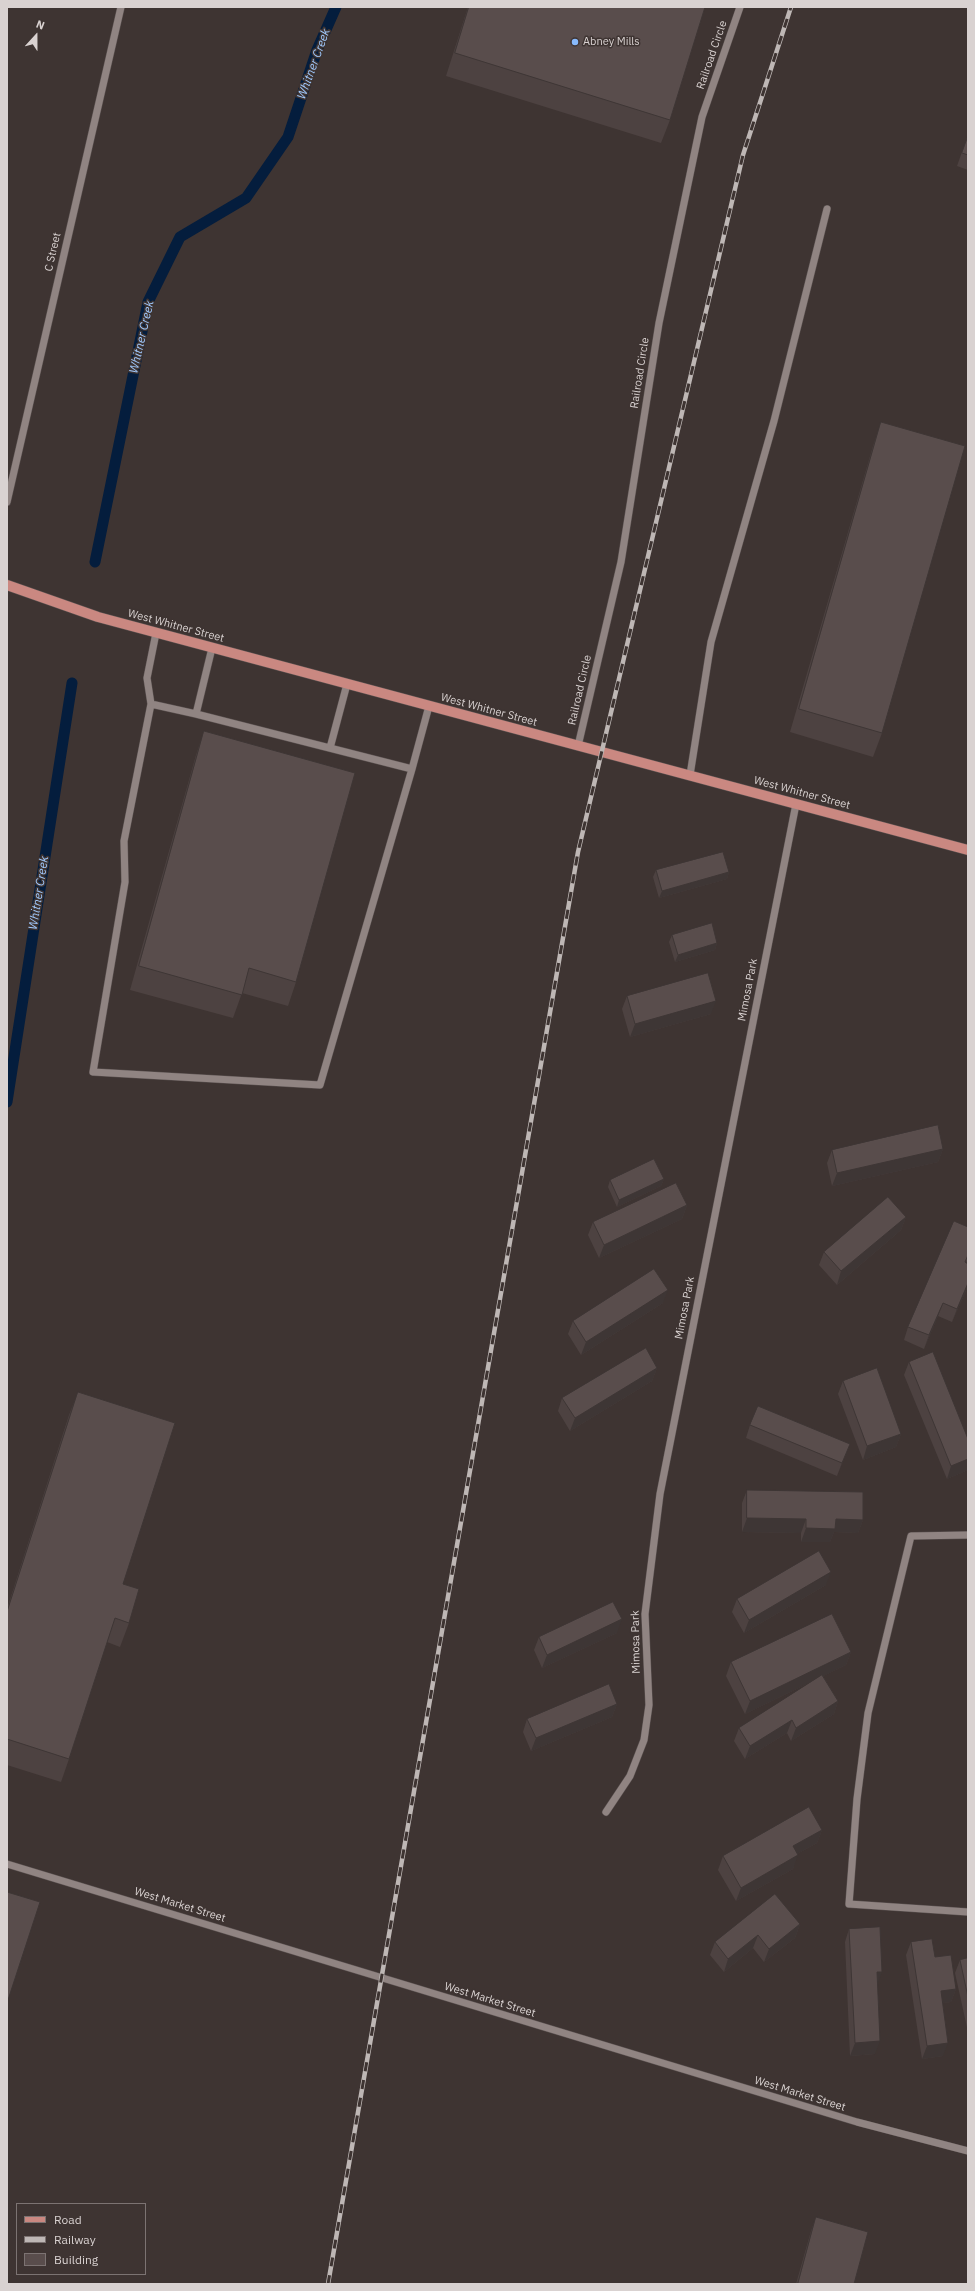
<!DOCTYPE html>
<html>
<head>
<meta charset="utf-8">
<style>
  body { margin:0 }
  #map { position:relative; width:975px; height:2291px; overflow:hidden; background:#3e3432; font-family:"IBM Plex Sans",sans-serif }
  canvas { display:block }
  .frame { position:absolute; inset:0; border:8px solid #d9d2d1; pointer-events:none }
  .legend { position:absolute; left:16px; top:2203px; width:130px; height:72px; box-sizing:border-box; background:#3e3432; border:1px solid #7c7372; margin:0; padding:5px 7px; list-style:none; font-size:12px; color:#d9d2d1 }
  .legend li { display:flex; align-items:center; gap:8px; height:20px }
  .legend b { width:20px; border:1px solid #7c7372 }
  .north { position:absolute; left:16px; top:16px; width:40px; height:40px; -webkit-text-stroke:3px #3e3432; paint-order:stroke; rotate:21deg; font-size:11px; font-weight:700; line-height:16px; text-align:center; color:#d9d2d1 }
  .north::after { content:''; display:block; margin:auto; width:14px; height:18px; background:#d9d2d1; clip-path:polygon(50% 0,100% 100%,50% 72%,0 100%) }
</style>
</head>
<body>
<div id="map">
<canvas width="975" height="2291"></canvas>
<div class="frame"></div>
<ul class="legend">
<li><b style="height:5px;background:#ca8881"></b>Road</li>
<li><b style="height:5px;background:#beb7b5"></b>Railway</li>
<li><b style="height:11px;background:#594d4c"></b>Building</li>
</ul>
<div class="north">N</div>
</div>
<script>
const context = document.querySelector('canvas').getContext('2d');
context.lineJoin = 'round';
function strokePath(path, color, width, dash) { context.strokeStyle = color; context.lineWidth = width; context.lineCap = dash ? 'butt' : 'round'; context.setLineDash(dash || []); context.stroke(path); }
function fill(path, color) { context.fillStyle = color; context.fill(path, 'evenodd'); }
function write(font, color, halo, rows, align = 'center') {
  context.font = font + ' "IBM Plex Sans",sans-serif'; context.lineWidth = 3; context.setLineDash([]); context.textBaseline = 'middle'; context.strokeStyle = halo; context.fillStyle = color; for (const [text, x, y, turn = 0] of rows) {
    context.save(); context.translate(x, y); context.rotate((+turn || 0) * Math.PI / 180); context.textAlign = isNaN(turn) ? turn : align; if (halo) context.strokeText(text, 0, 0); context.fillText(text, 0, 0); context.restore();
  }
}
strokePath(new Path2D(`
  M95 562 148 302 180 237 246 198 288 137 317 50 336 7
  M7 1102 72 683`), '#041d3d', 11);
const minor = new Path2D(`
  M7 502 121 7
  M151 704 147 678 156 633
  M196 714 212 648
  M578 746 621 562 659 323 702 117 740 7
  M330 748 347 684
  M412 769 196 714 151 704 124 841 125 882 93 1072 320 1085 412 769 429 706
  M690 775 711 642 774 421 827 209
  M968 1535 911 1536 868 1713 857 1799 849 1904 968 1912
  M606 1812 630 1776 644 1740 649 1705 645 1614 660 1494 796 804
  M7 1864 857 2122 968 2151`);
const major = new Path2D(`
  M7 585 98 617 968 850`);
strokePath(minor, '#5b5251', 8);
strokePath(major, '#5b5251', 11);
strokePath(minor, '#908482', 7);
strokePath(major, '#ca8881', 10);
const rail = new Path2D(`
  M328 2284 578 852 743 155 791 7`);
strokePath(rail, '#beb7b5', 4.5);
strokePath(rail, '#3e3432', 3, [9]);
fill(new Path2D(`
  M468 7H705L670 120 661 143 446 76Z
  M968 135V170L957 166Z
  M881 422 882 733 873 757 790 732 873 446Z
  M204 731 296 982 288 1006 242 993 233 1018 130 990 196 755Z
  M656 870 729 872 727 879 659 898 653 877Z
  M672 935 717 943 715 950 675 962 669 942Z
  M627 996 711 1014 630 1037 622 1009Z
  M943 1149 938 1162 832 1186 827 1163 832 1150Z
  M664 1179 661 1186 617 1207 608 1187 610 1180Z
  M687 1205 682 1219 599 1258 588 1235 593 1222Z
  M906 1217 901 1230 837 1285 819 1265 824 1252Z
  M968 1227V1258L966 1263 968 1286 952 1322 938 1316 924 1349 904 1340 908 1327Z
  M663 1303 581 1355 568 1334 573 1321Z
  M909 1362 968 1439V1470L947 1479 904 1375Z
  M657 1368 652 1381 570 1431 558 1411 562 1398Z
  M843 1381 901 1434 896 1447 863 1460 838 1394Z
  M78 1392 123 1584 129 1623 120 1647 107 1642 69 1759 61 1782 7 1765V1609L69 1415Z
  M750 1425 850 1444 837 1476 746 1438Z
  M747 1490 863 1520 858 1533 834 1532 830 1542H801V1533L742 1532V1503Z
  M826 1585 744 1633 732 1612 737 1599Z
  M617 1633 542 1668 534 1650 539 1637Z
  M851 1652 846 1665 823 1676 838 1701 834 1714 791 1741 787 1733 745 1759 734 1741 739 1728 815 1680 745 1714 726 1676 731 1662Z
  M617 1704 612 1717 531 1751 523 1732 527 1719Z
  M822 1830 817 1843 797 1854 793 1869 736 1901 718 1870 723 1856Z
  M800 1924 795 1938 764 1962 753 1948 724 1972 710 1955 715 1942Z
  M849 1929 877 1986 875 2054 850 2056 845 1942Z
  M911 1942 935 1957 956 1989 951 2002 943 2003V2056L922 2059 906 1955Z
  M968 1958V2032L955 1973 960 1960Z
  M816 2217 854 2284H796L811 2231Z`), '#4d4241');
fill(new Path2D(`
  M729 872 727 879 659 898 662 891Z
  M717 943 715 950 675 962 678 955Z
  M716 1001 711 1014 630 1037 635 1024Z
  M943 1149 938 1162 832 1186 837 1173Z
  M664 1179 661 1186 617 1207 619 1200Z
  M687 1205 682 1219 599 1258 604 1245Z
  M906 1217 901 1230 837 1285 841 1271Z
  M968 1283V1286L952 1322 957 1309Z
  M668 1290 663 1303 581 1355 586 1342Z
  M943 1303 938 1316 924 1349 929 1335Z
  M657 1368 652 1381 570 1431 575 1418Z
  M901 1434 896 1447 863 1460 867 1446Z
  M850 1444 845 1457 837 1476 842 1463Z
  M968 1459V1470L947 1479 951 1466Z
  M747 1518 806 1519 801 1533 742 1532Z
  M836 1519 863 1520 858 1533 834 1532 830 1542H801L806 1528Z
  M831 1572 826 1585 744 1633 749 1620Z
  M622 1619 617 1633 542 1668 547 1655Z
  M851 1652 846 1665 745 1714 750 1701Z
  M838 1701 834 1714 791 1741 796 1728Z
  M617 1704 612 1717 531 1751 536 1738Z
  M792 1720 787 1733 745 1759 750 1746Z
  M822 1830 817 1843 788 1859 793 1846Z
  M798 1855 793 1869 736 1901 741 1888Z
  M800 1924 795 1938 764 1962 769 1949Z
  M758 1935 753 1948 724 1972 728 1959Z
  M877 1972H882L877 1986Z
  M956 1989 951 2002 936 2004 941 1991Z
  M880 2041 875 2054 850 2056 855 2043Z
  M948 2043 943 2056 922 2059 927 2046Z`), '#3e3635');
const building = new Path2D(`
  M469 7H705L670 120 455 53Z
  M968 136V155L962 153Z
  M881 422 965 446 882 733 799 709Z
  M204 731 355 773 296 982 249 968 242 995 139 966Z
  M723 852 729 872 662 891 656 870Z
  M712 923 717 943 678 955 672 935Z
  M708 973 716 1001 635 1024 627 996Z
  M938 1125 943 1149 837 1173 832 1150Z
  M654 1159 664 1179 619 1200 610 1180Z
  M676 1183 687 1205 604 1245 593 1222Z
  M888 1197 906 1217 841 1271 824 1252Z
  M954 1221 968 1227V1255L965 1262 968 1264V1283L957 1309 943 1303 929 1335 908 1327Z
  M654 1269 668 1290 586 1342 573 1321Z
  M646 1348 657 1368 575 1418 562 1398Z
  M933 1352 968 1439V1459L951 1466 909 1362Z
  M877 1368 901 1434 867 1446 843 1381Z
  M78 1392 175 1423 123 1584 139 1589 129 1623 115 1618 69 1759 7 1739V1612Z
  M758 1406 850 1444 842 1463 750 1425Z
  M747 1490 863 1492V1520L836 1519 835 1529 806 1528V1519L747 1518Z
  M819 1551 831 1572 749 1620 737 1599Z
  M613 1602 622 1619 547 1655 539 1637Z
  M832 1614 851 1652 750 1701 731 1662Z
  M822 1675 838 1701 796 1728 792 1720 750 1746 739 1728Z
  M609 1684 617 1704 536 1738 527 1719Z
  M809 1807 822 1830 793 1846 798 1855 741 1888 723 1856Z
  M7 1892 40 1902 7 2003Z
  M775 1894 800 1924 769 1949 758 1935 728 1959 715 1942Z
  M880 1927 882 1972H877L880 2041 855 2043 849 1929Z
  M932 1939 935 1957 951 1955 956 1989 941 1991 948 2043 927 2046 911 1942Z
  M968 1958V1997L960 1960Z
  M816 2217 868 2232 854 2284H798Z`);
fill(building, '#594d4c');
strokePath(building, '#3e3635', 1);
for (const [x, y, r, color] of [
  [575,42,4,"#88bafc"]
]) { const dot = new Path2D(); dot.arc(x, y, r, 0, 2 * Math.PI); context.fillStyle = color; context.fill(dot); strokePath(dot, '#3e3432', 1.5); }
write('11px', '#d9d2d1', '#3e3432', [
  ["Abney Mills",583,42]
], 'left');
write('11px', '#d9d2d1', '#3e3432', [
  ["Railroad Circle",712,55,-71],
  ["C Street",53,252,-77],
  ["Railroad Circle",640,373,-81],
  ["West Whitner Street",176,626,15],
  ["Railroad Circle",580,690,-77],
  ["West Whitner Street",489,710,15],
  ["West Whitner Street",802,793,15],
  ["Mimosa Park",748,990,-79],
  ["Mimosa Park",685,1308,-79],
  ["Mimosa Park",636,1642,-91],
  ["West Market Street",180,1905,17],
  ["West Market Street",490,2000,17],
  ["West Market Street",800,2094,17]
]);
write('italic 12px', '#a0c9fe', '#3e3432', [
  ["Whitner Creek",314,64,-70],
  ["Whitner Creek",142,337,-77],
  ["Whitner Creek",39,893,-81]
]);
</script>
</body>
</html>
